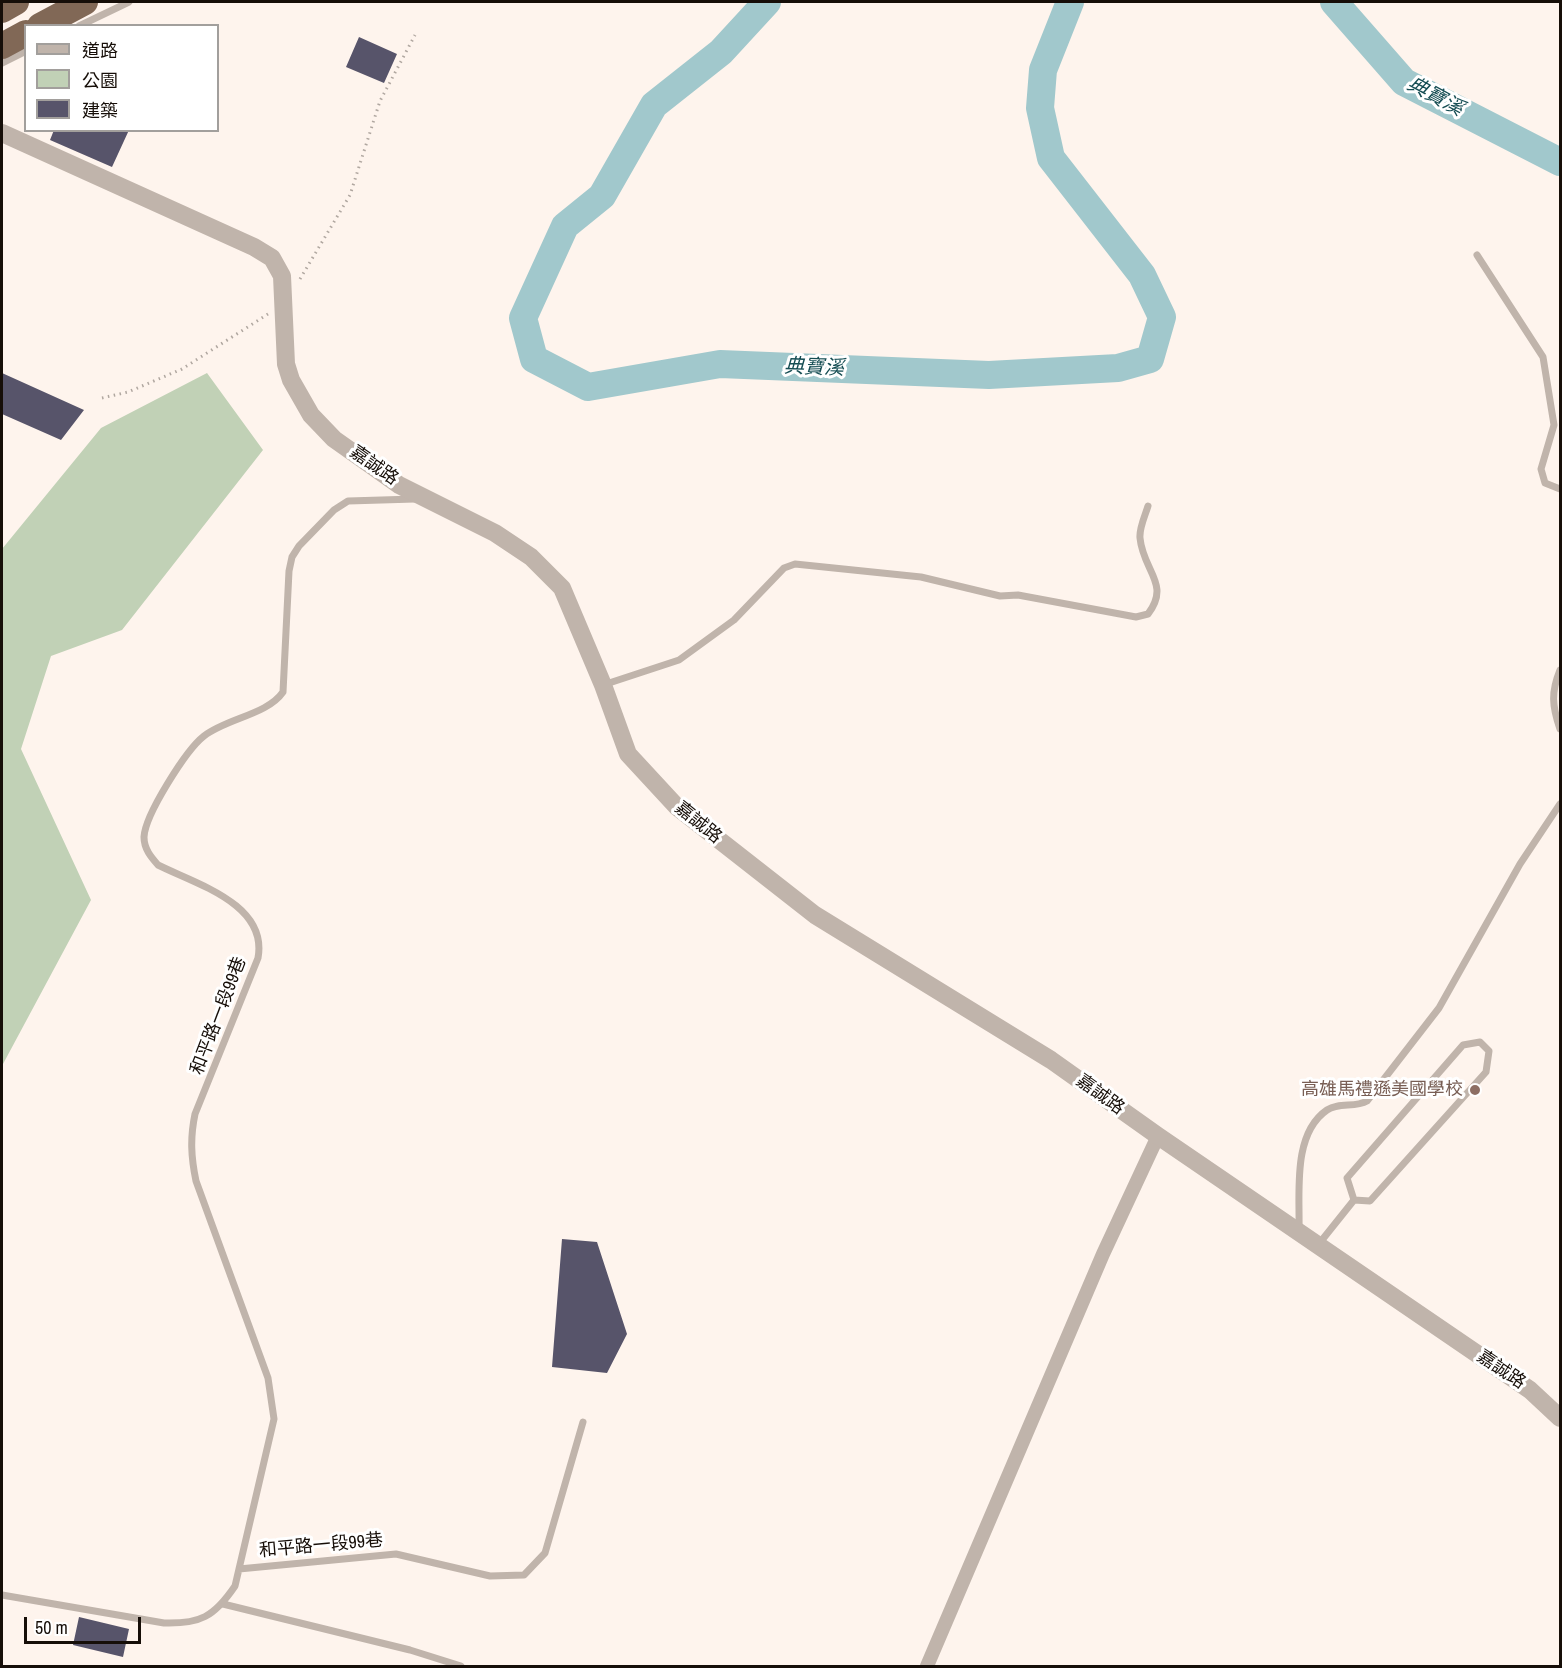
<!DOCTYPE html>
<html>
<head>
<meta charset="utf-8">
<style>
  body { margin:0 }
  #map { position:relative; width:1562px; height:1668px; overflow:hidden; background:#fef4ed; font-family:"Archivo Narrow","Noto Sans TC",sans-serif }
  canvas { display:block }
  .frame { position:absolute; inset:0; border:3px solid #160e08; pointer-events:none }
  .legend { position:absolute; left:24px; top:24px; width:195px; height:108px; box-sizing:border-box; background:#fff; border:2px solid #a29f9c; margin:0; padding:8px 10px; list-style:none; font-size:18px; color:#160e08 }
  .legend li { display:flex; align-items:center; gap:12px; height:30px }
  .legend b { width:30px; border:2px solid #a29f9c }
  .scale { position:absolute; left:24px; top:1617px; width:117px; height:27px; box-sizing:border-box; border:3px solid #160e08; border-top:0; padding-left:8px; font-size:18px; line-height:21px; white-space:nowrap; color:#160e08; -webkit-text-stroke:4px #fff; paint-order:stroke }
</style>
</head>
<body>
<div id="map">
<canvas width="1562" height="1668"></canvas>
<div class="frame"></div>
<ul class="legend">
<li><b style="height:8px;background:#c0b4ab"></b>道路</li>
<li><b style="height:16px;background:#c1d1b6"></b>公園</li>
<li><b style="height:16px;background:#57546a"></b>建築</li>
</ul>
<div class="scale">50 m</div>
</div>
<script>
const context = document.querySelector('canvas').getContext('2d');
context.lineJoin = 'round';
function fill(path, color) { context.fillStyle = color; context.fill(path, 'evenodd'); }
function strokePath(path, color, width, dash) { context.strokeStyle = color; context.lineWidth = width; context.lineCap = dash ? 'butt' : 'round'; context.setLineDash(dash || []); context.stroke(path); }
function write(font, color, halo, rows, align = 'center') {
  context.font = font + ' "Archivo Narrow","Noto Sans TC",sans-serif'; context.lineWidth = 6; context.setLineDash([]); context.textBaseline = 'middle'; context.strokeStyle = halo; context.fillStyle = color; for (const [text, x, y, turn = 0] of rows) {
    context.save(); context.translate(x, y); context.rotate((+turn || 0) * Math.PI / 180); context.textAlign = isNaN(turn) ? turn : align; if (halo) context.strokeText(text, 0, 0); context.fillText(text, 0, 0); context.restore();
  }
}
fill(new Path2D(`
  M207 373 263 450 122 630 51 656 21 749 91 900 3 1064 2 1103V549L101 428Z`), '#c1d1b6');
strokePath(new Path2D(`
  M767 2 721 52 654 105 602 196 565 226 523 318 534 359 588 387 720 364 989 375 1118 368 1150 359 1162 317 1142 275 1051 158 1040 108 1043 70 1070 2
  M1334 2 1404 82 1560 162`), '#a1c8cc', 28);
fill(new Path2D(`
  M359 37 397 54 384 83 346 67Z
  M54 130H129L112 167 50 140Z
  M2 373 84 410 61 440 2 414Z
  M562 1239 597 1242 627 1334 607 1373 552 1367Z
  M79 1617 129 1629 123 1657 73 1645Z`), '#57546a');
strokePath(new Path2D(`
  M300 279 350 195 380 101 415 35
  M102 398 128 392 182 369 268 314`), '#b0a7a0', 3, [1.5, 4.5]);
strokePath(new Path2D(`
  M79 26 129 2
  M2 63 26 51
  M1477 255 1543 357 1554 425 1541 469 1545 483 1560 489
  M1560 670C1551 692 1552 706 1560 729
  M603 685 679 660 734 620 784 568 795 564 921 577 1000 596 1018 595 1136 617 1148 614C1171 584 1143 571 1140 538 1139 528 1145 516 1148 506
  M1480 1042 1489 1051 1486 1072 1370 1201 1354 1200 1347 1178 1463 1045Z
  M1299 1229C1300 1193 1292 1134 1327 1110 1339 1102 1355 1108 1367 1101L1439 1008 1520 864 1560 804
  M1318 1245 1354 1200
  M239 1569 396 1554 490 1576 524 1575 545 1553 583 1422
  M2 1595 164 1623C200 1624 214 1617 235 1586L274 1419 268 1378 196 1181C191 1157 190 1138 195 1114L258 958C268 904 196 884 158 865 151 857 144 849 144 837 145 815 186 750 204 736 227 718 267 715 283 692L289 571 292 557 299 546 334 510 348 501 415 499
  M223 1604 410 1650 461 1666`), '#c0b4ab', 7);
strokePath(new Path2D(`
  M927 1666 1103 1254 1158 1136`), '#c0b4ab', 14);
strokePath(new Path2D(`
  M2 133 254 247 272 258 282 276 286 364 291 380 311 415 334 439 399 485 495 533 531 557 562 588 603 685 628 754 677 807 815 915 1051 1060 1158 1136 1530 1390 1560 1418`), '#c0b4ab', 18);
strokePath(new Path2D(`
  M2 10 16 2
  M40 26 85 2
  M2 46 26 33`), '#816856', 26);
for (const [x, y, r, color] of [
  [1475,1090,6,"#8d6e63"]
]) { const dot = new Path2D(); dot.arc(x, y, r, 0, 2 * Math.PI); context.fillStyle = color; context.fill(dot); strokePath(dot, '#fff', 2); }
write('18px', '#160e08', '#fff', [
  ["嘉誠路",374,466,35],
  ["嘉誠路",698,823,39],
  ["和平路一段99巷",219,1016,-69],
  ["嘉誠路",1100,1095,36],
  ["嘉誠路",1501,1370,34],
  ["和平路一段99巷",321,1546,-5]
]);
write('18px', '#785e54', '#fff', [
  ["高雄馬禮遜美國學校",1463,1090]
], 'right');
write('italic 20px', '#154d53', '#fff', [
  ["典寶溪",1435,97,28],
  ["典寶溪",814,368,2]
]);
</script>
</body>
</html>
